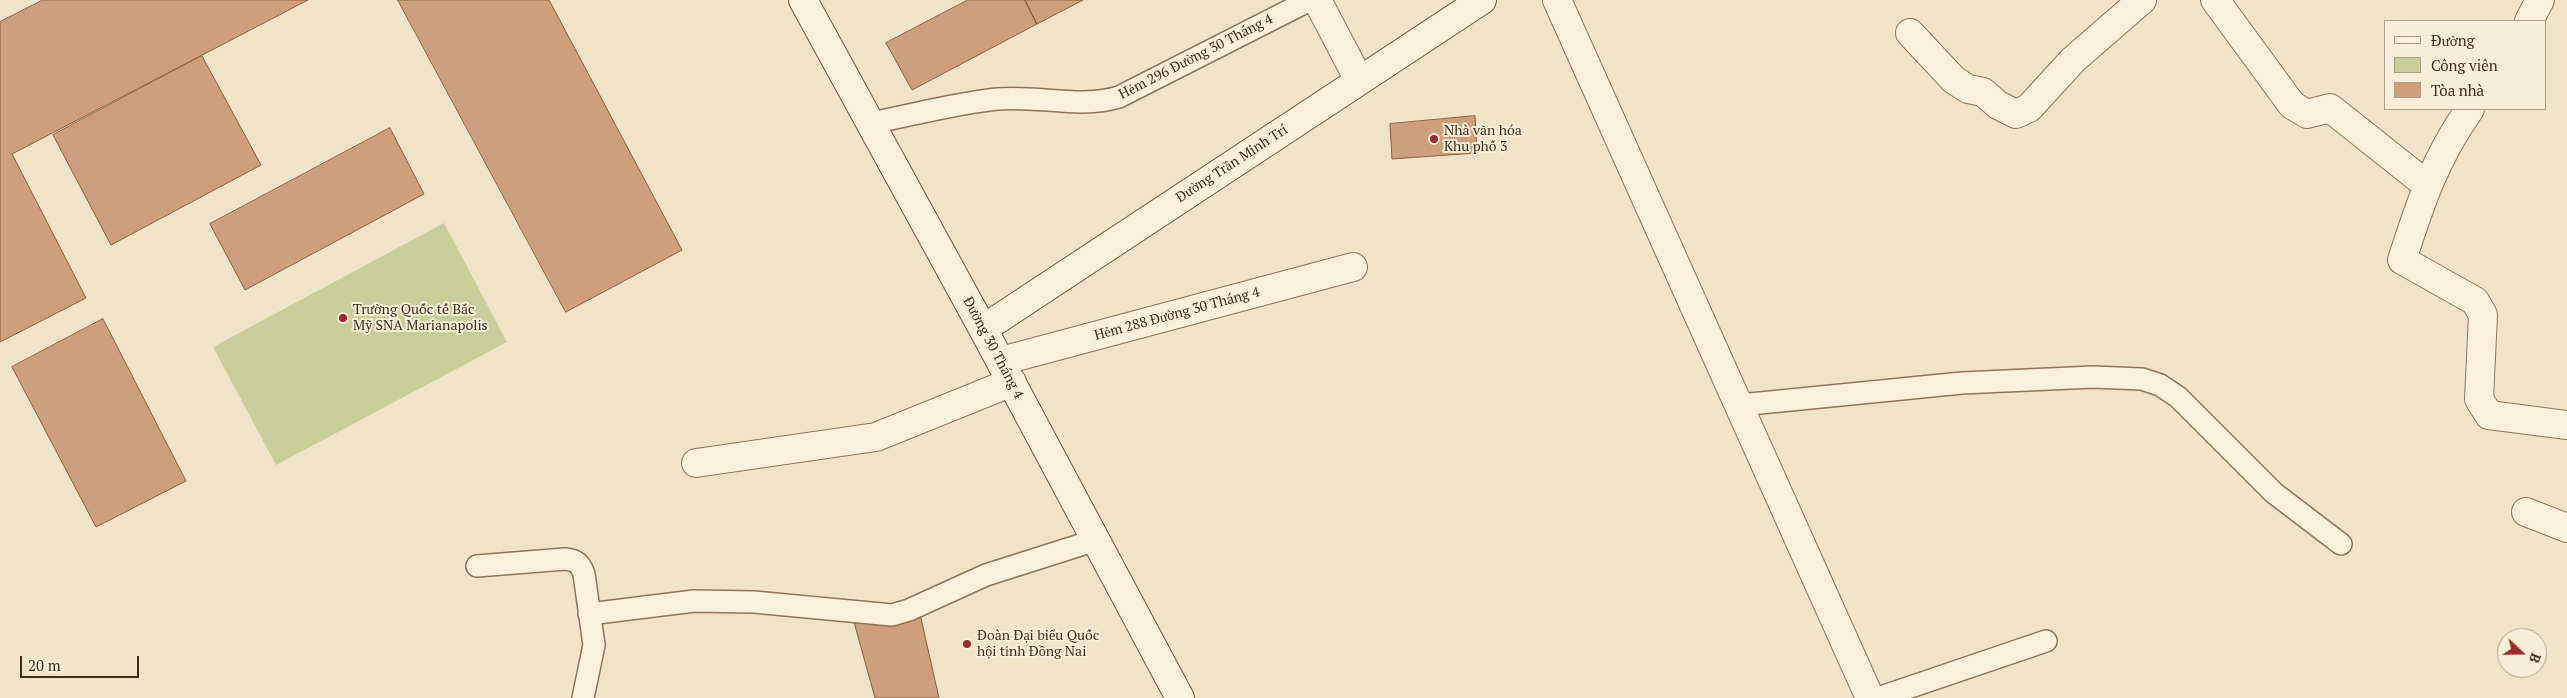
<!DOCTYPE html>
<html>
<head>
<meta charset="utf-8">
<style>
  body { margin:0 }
  #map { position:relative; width:2567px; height:698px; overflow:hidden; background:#f0e4c8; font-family:"PT Serif",serif }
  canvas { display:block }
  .legend { position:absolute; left:2384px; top:20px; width:162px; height:90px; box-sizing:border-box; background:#f7eed8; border:1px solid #ada18e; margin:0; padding:6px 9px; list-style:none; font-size:15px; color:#3d2e20 }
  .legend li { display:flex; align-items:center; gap:10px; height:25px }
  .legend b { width:25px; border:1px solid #ada18e }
  .north { position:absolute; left:2497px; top:628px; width:50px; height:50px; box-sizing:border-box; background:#f7eed8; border:1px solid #ada18e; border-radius:50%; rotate:111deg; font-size:14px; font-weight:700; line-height:20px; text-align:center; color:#3d2e20 }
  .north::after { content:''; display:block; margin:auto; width:18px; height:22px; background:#9e2a2b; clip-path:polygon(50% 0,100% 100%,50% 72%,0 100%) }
  .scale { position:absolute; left:20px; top:656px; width:119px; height:22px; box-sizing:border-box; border:2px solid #3d2e20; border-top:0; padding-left:6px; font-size:15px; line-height:18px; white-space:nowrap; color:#3d2e20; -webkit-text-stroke:4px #f7eed8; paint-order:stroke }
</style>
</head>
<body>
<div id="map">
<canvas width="2567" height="698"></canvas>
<ul class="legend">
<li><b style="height:6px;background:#faf1dc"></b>Đường</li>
<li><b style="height:14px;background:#c9cf9b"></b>Công viên</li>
<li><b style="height:14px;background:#cf9f7d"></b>Tòa nhà</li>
</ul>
<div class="north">B</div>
<div class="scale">20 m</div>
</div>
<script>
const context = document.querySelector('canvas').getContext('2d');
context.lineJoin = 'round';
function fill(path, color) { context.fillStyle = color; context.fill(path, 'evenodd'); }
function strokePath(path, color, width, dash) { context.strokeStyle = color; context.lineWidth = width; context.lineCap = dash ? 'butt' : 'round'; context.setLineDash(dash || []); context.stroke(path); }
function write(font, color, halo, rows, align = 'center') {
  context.font = font + ' "PT Serif",serif'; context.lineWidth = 4; context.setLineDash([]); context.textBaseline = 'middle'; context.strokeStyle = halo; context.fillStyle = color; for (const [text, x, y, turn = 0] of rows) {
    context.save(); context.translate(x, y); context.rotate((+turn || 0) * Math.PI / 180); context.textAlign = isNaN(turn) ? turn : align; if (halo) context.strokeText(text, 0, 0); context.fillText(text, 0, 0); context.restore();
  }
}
fill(new Path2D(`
  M444 223 507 342 276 465 213 347Z`), '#c9cf9b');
const building = new Path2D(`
  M43 0H308L12 154 86 298 0 342V22Z
  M398 0H549L682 250 566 312Z
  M968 0H1025L1037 24 912 90 886 43Z
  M1025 0H1083L1037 24Z
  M202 56 261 165 111 245 53 135Z
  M1475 116 1477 153 1392 159 1390 124Z
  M390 128 424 194 245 290 210 224Z
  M103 319 186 481 96 527 12 367Z
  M920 614 939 698H875L854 622 891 623Z`);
fill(building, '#cf9f7d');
strokePath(building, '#8d5f41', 1);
const lane = new Path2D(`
  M871 123C913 115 956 103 998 99 1039 95 1079 109 1119 97L1310 0
  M1740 405 1962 383 2093 377 2142 379 2160 385 2178 397 2274 493 2341 544
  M477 566 565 559C576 560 580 563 584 574L594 645 583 698
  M589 614 694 601 754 602 892 615 909 610 986 575 1096 540
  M1878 698 2046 641`);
const street = new Path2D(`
  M1317 0 1359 80
  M1557 0 1870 698
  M2215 0 2292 105 2307 114 2330 108 2427 185
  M2529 21 2540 0
  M1910 33 1954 80 1968 89 1983 92 1998 105 2016 114 2029 108 2073 60 2142 0
  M2470 109C2435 158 2420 204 2402 260L2475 301 2483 315 2479 399 2489 415 2567 425
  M1001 361 1353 267
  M696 463 876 437 1012 382
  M2526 512 2567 528`);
const secondary = new Path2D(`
  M803 0 983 329 1180 698
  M983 329 1482 0`);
strokePath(lane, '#8d765c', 24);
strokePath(street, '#8d765c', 30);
strokePath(secondary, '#6f573f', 30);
strokePath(lane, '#faf1dc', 21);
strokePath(street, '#faf1dc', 28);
strokePath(secondary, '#faf1dc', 28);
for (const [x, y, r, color] of [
  [1434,139,5,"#9e2a2b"],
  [343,318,5,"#9e2a2b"],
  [967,644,5,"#9e2a2b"]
]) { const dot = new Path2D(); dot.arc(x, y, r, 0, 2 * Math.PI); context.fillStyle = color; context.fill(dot); strokePath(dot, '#f7eed8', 2); }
write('14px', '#3d2e20', '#f7eed8', [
  ["Hẻm 296 Đường 30 Tháng 4",1196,57,-27],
  ["Đường Trần Minh Trí",1232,164,-33],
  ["Hẻm 288 Đường 30 Tháng 4",1177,314,-15],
  ["Đường 30 Tháng 4",993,348,62]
]);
write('14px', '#3d2e20', '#f7eed8', [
  ["Nhà văn hóa",1444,131],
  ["Khu phố 3",1444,147],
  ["Trường Quốc tế Bắc",353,310],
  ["Mỹ SNA Marianapolis",353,326],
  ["Đoàn Đại biểu Quốc",977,636],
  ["hội tỉnh Đồng Nai",977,652]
], 'left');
</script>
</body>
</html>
